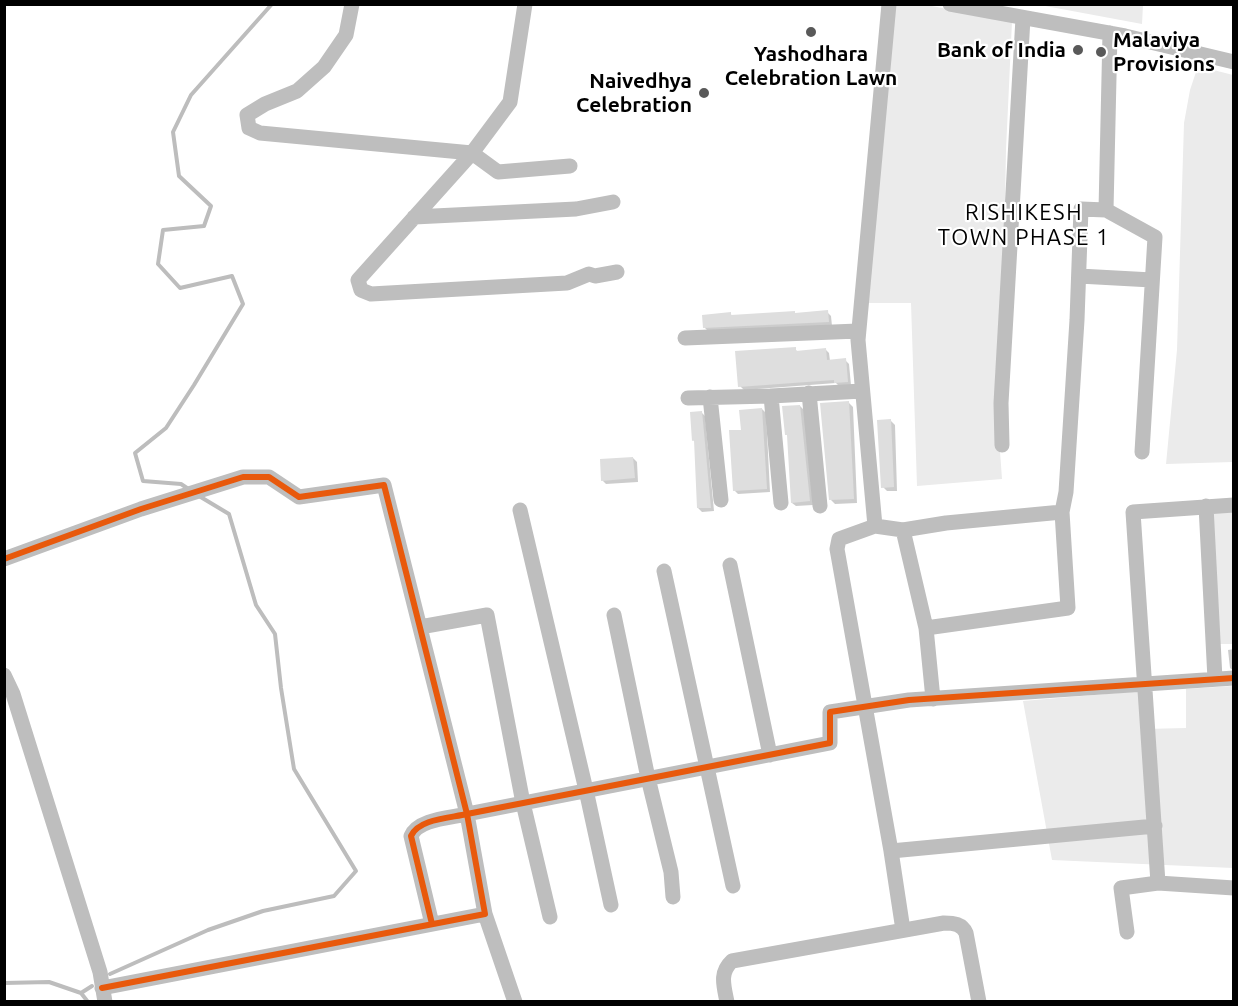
<!DOCTYPE html>
<html>
<head>
<meta charset="utf-8">
<style>
  body { margin:0 }
  #map { position:relative; width:1238px; height:1006px; overflow:hidden; background:#fff; font-family:Ubuntu,sans-serif }
  canvas { display:block }
  .frame { position:absolute; inset:0; border:6px solid #000; pointer-events:none }
</style>
</head>
<body>
<div id="map">
<canvas width="1238" height="1006"></canvas>
<div class="frame"></div>
</div>
<script>
const context = document.querySelector('canvas').getContext('2d');
context.lineJoin = 'round';
function fill(path, color) { context.fillStyle = color; context.fill(path, 'evenodd'); }
function strokePath(path, color, width, dash) { context.strokeStyle = color; context.lineWidth = width; context.lineCap = dash ? 'butt' : 'round'; context.setLineDash(dash || []); context.stroke(path); }
function write(font, color, halo, rows, align = 'center') {
  context.font = font + ' Ubuntu,sans-serif'; context.lineWidth = 4.5; context.setLineDash([]); context.textBaseline = 'middle'; context.strokeStyle = halo; context.fillStyle = color; for (const [text, x, y, turn = 0] of rows) {
    context.save(); context.translate(x, y); context.rotate((+turn || 0) * Math.PI / 180); context.textAlign = isNaN(turn) ? turn : align; if (halo) context.strokeText(text, 0, 0); context.fillText(text, 0, 0); context.restore();
  }
}
fill(new Path2D(`
  M891 5H927L1012 22 1006 149 1004 261 995 382 1002 479 917 486 911 303H867Z
  M1040 5H1143L1142 24Z
  M1198 66 1233 75V462L1166 464 1177 350 1184 123 1190 90Z
  M1233 511V644H1219L1211 512Z
  M1233 686V868L1052 860 1023 701 1142 691 1145 729 1186 728V689Z`), '#ebebeb');
fill(new Path2D(`
  M827 312 831 316 832 326 708 331 704 327 730 313 733 317Z
  M795 349 798 352 825 349 829 353 830 361 845 360 849 364 851 385 839 386 836 383 744 390 740 386Z
  M849 403 853 407 857 503 835 504 831 500Z
  M800 406 804 410 813 505 796 506 792 503Z
  M762 409 766 413 770 492 738 494 734 490Z
  M701 412 705 416 714 511 702 512 698 508 696 443 693 440Z
  M891 421 895 425 897 491H887L883 487Z
  M633 458 637 462 638 482 606 484 602 480Z
  M1234 649V671L1230 668 1228 650Z`), '#0003');
strokePath(new Path2D(`
  M190 490 181 484 143 481 135 453 166 428 194 385 243 304 232 276 180 288 158 264 163 230 204 226 211 206 179 176 173 132 191 95 272 4
  M110 974 208 930 263 911 334 896 356 871 294 769 281 688 275 634 256 605 229 514 199 496
  M4 983 49 982 81 993 92 986
  M81 993 88 1002`), '#bdbdbd', 4);
fill(new Path2D(`
  M828 310 829 322 703 328 702 315 731 312V315L795 311V313Z
  M796 347V351L826 348 827 360 846 358 848 382 834 383V380L738 387 735 351Z
  M849 401 854 499 829 500 820 403Z
  M800 405 810 501 791 503 787 435H785L782 406Z
  M762 408 767 489 733 491 729 430H741L739 410Z
  M702 411 711 508H697L694 440 692 441 690 412Z
  M891 419 894 487 881 488 877 420Z
  M633 457 635 478 601 481 600 459Z`), '#dedede');
strokePath(new Path2D(`
  M352 4 346 35 324 67 297 91 265 104 247 115 249 128 260 133 472 153 498 172 570 166
  M525 4 510 102 472 153 358 280 361 290 371 294 567 283 589 274 595 276 617 272
  M950 4 1125 36 1234 62
  M1106 210 1155 237 1142 452
  M414 217 576 209 613 202
  M1079 276 1152 280
  M685 338 858 331
  M809 393 820 506
  M771 396 781 503
  M710 397 721 500
  M688 398 771 396 862 391
  M1002 445 1001 403 1023 18
  M1206 506 1215 679
  M520 510 586 790 611 905
  M875 526 858 340 889 4
  M903 530 926 628 933 699
  M4 559 141 509 243 477H269L299 497 384 485 467 814 485 914 102 988
  M730 565 770 755
  M664 571 733 886
  M614 615 648 778 671 872 673 897
  M420 627 487 615 523 803 550 917
  M926 628 1068 608 1062 512 1066 492 1077 320 1081 209 1106 210 1110 33
  M4 675 13 694 100 972 105 1002
  M891 851 1155 826
  M1158 883 1234 888
  M485 914 515 1002
  M432 924 411 836C418 819 450 818 467 814L830 743V712L909 700 1234 678
  M903 930 891 851 837 549 839 539 875 526 903 530 946 523 1062 512
  M1127 932 1121 888 1158 883 1133 512 1234 505
  M727 1002C724 986 719 973 732 961L944 923C954 923 962 924 966 933L979 1002`), '#bebebe', 15);
strokePath(new Path2D(`
  M4 559 141 509 243 477H269L299 497 384 485 467 814 485 914 102 988
  M432 924 411 836C418 819 450 818 467 814L830 743V712L909 700 1234 678`), '#e8590c', 6);
for (const [x, y, r, color] of [
  [811,32,6,"#595959"],
  [1078,50,6,"#595959"],
  [1101,52,6,"#595959"],
  [704,93,6,"#595959"]
]) { const dot = new Path2D(); dot.arc(x, y, r, 0, 2 * Math.PI); context.fillStyle = color; context.fill(dot); strokePath(dot, '#fff', 2); }
write('bold 21px', '#000', '#fff', [
  ["Malaviya",1113,40,"left"],
  ["Provisions",1113,64,"left"],
  ["Bank of India",1066,50],
  ["Yashodhara",811,54,"center"],
  ["Celebration Lawn",811,78,"center"],
  ["Naivedhya",692,81],
  ["Celebration",692,105]
], 'right');
context.letterSpacing = '1.5px';
write('22px', '#000', '#fff', [
  ["RISHIKESH",1024,213],
  ["TOWN PHASE 1",1024,238]
]);
context.letterSpacing = '0px';
</script>
</body>
</html>
